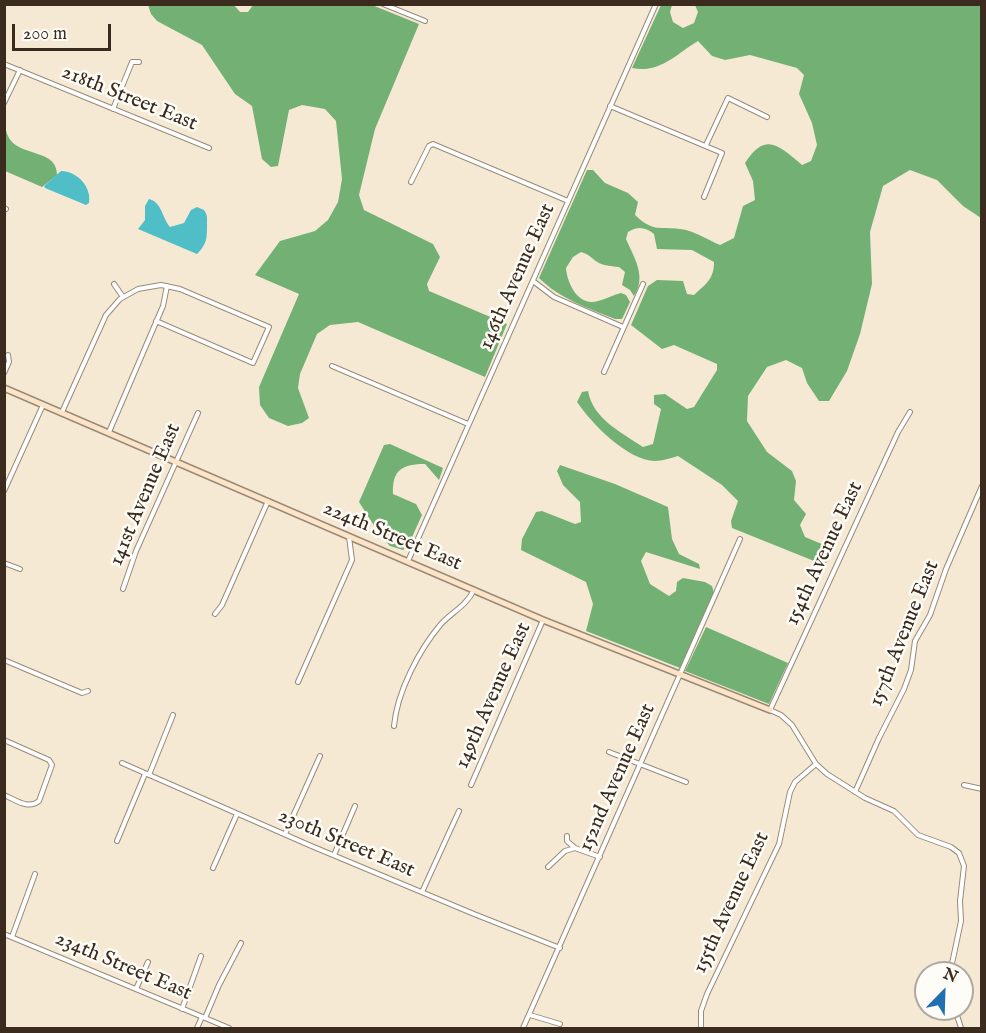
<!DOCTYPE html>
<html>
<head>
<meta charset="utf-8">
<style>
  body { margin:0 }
  #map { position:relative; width:986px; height:1033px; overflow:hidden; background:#f6e9d4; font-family:"IM FELL English",serif }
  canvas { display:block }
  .frame { position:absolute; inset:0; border:6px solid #3b2a1e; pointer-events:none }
  .north { position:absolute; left:914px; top:961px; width:60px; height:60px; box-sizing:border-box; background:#fdfcf7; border:2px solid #afa8a0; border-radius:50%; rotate:23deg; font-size:16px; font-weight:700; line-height:24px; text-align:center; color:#3b2a1e }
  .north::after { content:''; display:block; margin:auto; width:21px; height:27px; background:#1f6fb2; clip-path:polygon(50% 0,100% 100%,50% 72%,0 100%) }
  .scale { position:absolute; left:12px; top:24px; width:99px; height:27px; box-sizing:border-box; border:3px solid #3b2a1e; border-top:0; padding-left:8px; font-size:18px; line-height:21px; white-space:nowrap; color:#3b2a1e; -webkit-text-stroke:4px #fdfcf7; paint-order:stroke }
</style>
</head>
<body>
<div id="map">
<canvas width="986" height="1033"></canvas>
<div class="frame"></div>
<div class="north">N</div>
<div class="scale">200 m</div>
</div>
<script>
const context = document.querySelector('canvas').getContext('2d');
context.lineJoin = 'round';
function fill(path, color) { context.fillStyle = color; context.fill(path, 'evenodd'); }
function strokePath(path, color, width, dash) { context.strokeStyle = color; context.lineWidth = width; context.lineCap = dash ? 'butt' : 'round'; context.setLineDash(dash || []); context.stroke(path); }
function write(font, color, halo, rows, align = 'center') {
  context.font = font + ' "IM FELL English",serif'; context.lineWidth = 5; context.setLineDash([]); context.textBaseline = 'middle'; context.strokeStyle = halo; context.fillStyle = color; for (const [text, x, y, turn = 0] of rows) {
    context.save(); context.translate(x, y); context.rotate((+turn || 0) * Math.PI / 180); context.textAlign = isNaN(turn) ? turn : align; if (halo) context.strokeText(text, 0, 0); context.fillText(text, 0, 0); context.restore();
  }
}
fill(new Path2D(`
  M148 5H234L240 12H248L253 5H372L419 24 375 129 359 195 364 210 433 244 440 257 427 284 429 291 507 324 485 377 358 322 330 325 317 334 300 374 298 388 309 418 302 423 288 426 269 418 260 405 259 387 299 294 255 275 280 241 315 231 328 220 338 202 342 179 336 121 325 109 302 105 289 110 278 166 271 167 262 159 252 106 235 94 202 45 157 21 151 14Z
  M661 5H672L670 12 673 22 683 28 694 23 698 12 695 5H981V218L963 206 937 180 910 170 883 186 870 232 872 284 860 334 847 371 829 401H819L807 383 802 368 786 360 767 367 748 396 747 421 767 452 792 471 796 481 794 500 806 514 800 525 805 537 829 547 830 559 824 565 732 528 731 521 738 501 722 485 678 456C671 458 662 461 655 461 628 461 591 423 577 402L582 392 588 391C593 419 621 432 643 447L653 444 661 409 654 404V395L665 394 687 409 694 407 717 370V364L674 345 662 349 631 325 648 286 657 280 683 281 687 294 694 295C706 284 714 279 714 262L692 250 657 249 654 234C645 227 638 226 628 232L626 239C634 258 647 276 634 296L630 290 622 285 625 272 619 267C612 266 605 266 599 263 592 259 589 254 581 252L573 257 566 268C567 283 578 307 598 301 606 299 613 295 621 293L626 295 630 302 622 319H615C588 308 560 299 539 278L587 170H593L605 183 628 193 638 202 635 215C654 233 659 226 680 229 693 230 708 240 720 245L734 238 743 206 755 200 753 181 745 163C766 131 779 146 802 165L811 161 817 145 812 123 799 94 804 75 797 68 750 55 725 60 712 56 698 41C676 54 660 74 632 68Z
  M5 125C6 132 8 138 13 143 28 156 57 151 57 175L42 187 5 171Z
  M390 444 443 468 439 480 425 464C403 464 392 469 393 494L416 504 422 515 408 546 403 550 390 546 380 535 359 502 384 445Z
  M560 465 615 484 668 507 672 539 679 554 699 564 700 569 646 552 641 561 650 584 669 596 676 591 677 582 683 578 705 582 712 586 714 593 680 668 586 631 593 604 586 582 521 550 522 539 536 512 542 511 575 524 581 522 580 502 563 485 557 471Z
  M706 627 788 663 769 704 685 671Z`), '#72b173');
fill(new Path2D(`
  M61 171C77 171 92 187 89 203L86 205 45 188 44 186Z
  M149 199C162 202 162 218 170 227L184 223 191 210 197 207 204 210C208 216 207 218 207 225 207 238 207 244 197 254L138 229 145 220V206Z`), '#4fbec6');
const street = new Path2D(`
  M383 4 425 21
  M4 64 209 148
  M4 103 20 70
  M610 106 722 153 704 197
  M113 109 132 62H139
  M706 145 728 98 767 117
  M411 182 429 146 433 144 568 201
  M4 208 6 209
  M533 281 554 297 623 327
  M114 284 123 297
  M332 366 468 424
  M604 372 643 284
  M4 373 9 362 8 355
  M62 412 106 315 120 299 138 289 161 285 180 289 269 327 253 363 156 321
  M910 412 898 432 770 710 781 715 792 725 816 764 827 774 865 798 894 811 918 835 951 847 959 853 964 866 960 901 961 921 950 973
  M109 432 163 306 167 286
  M4 491 43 405
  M408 561 656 4
  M4 563 20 569
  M123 589 136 551 198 413
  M215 614 222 605 268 501
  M4 660 82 693 88 691
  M298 682 352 560 349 537
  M394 726C397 692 419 650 441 624 452 612 466 606 474 590
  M4 740 49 760 52 765 39 801C28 810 16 800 4 795
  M609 752 686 782
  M122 763 309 845 474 914 560 948
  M149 775 173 715
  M471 785 543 620
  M964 785 982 789
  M855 792 879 738 904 689 911 670 915 641 930 615 946 569 982 486
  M285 834 320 756
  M567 836V841L575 848 600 857
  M117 841 145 774
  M334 855 355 806
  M548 867 565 851 575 848
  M213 868 237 814
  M422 892 459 811
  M4 934 229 1028
  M12 937 35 874
  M136 989 148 962
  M182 1009 201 956
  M955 1009 961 1028
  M530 1015 560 1024
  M205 1018 219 985 241 943
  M197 1028 202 1017
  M523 1028 740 539
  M701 1028V1011L707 994 779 844 790 792 795 782 816 764`);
const secondary = new Path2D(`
  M4 388 543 620 770 710`);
strokePath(street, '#988a79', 6);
strokePath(secondary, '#988a79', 8);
strokePath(street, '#fff', 4);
strokePath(secondary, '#fee4c6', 5);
write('21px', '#3b2a1e', '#fdfcf7', [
  ["218th Street East",129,99,22],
  ["146th Avenue East",518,277,-66],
  ["141st Avenue East",146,495,-67],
  ["224th Street East",392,537,23],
  ["154th Avenue East",825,554,-65],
  ["157th Avenue East",905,634,-68],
  ["149th Avenue East",494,696,-66],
  ["152nd Avenue East",618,778,-66],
  ["230th Street East",346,844,23],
  ["155th Avenue East",732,903,-65],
  ["234th Street East",123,967,23]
]);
</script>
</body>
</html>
